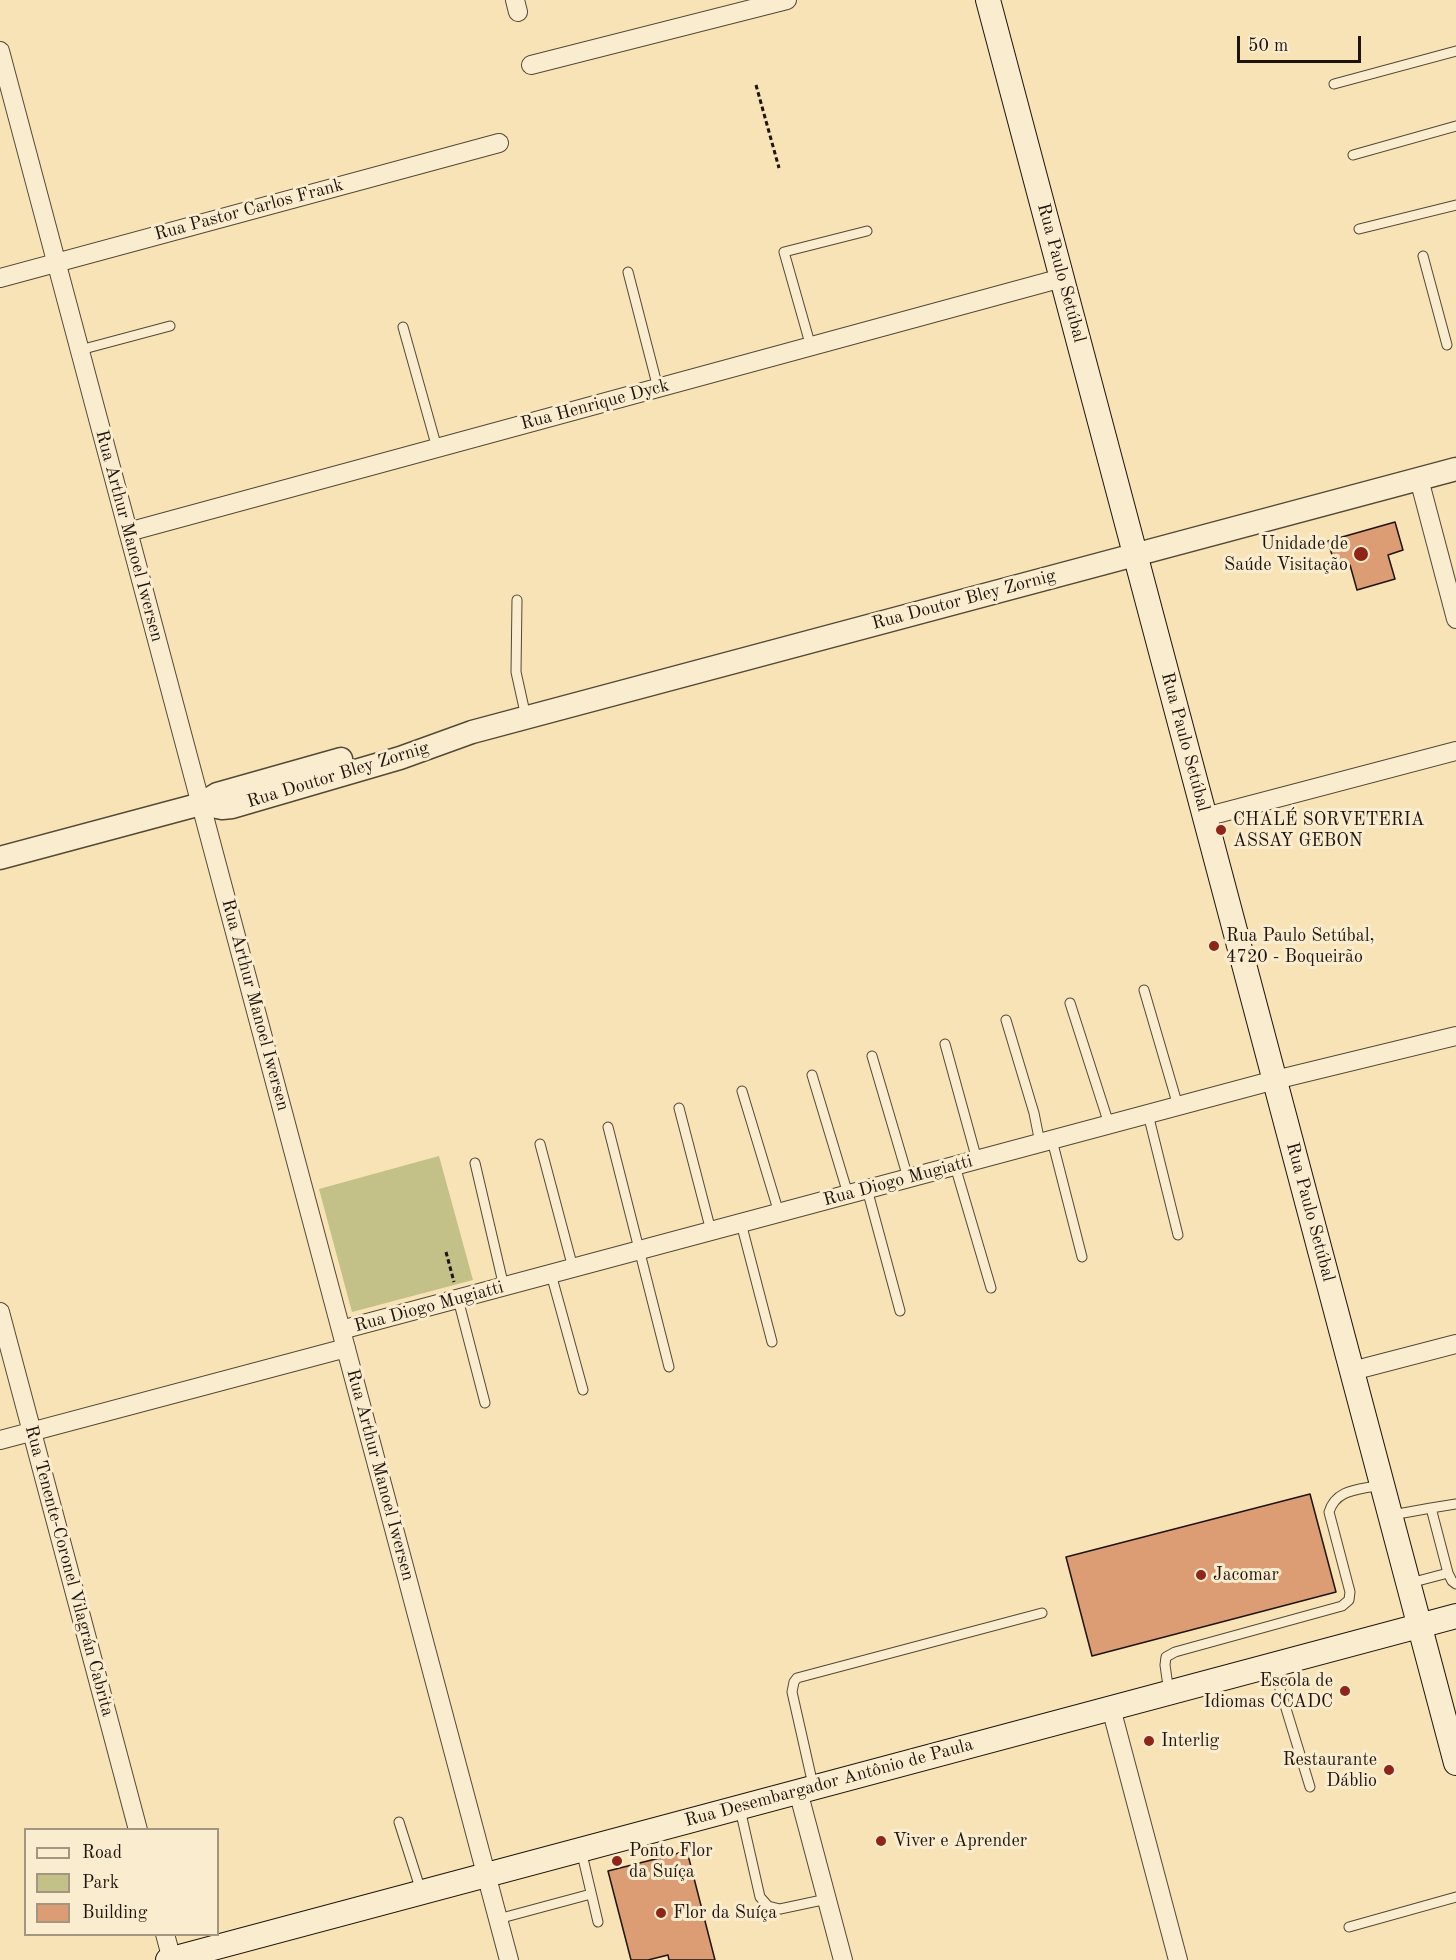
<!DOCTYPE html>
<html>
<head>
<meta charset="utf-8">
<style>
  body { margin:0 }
  #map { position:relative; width:1456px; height:1960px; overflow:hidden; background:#f7e3b5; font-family:"Old Standard TT",serif }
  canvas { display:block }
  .legend { position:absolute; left:24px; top:1828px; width:195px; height:108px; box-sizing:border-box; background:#faedcf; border:2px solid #a29681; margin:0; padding:8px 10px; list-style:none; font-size:18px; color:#1e140d }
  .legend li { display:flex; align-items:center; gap:12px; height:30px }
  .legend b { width:30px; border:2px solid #a29681 }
  .scale { position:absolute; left:1237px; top:36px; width:124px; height:27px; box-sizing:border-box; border:3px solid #1e140d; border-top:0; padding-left:8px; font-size:18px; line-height:21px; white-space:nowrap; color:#1e140d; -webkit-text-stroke:4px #faedcf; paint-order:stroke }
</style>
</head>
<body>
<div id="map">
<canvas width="1456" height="1960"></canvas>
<ul class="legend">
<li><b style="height:8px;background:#faedcf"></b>Road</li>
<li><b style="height:16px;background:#c4c188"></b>Park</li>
<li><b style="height:16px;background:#dc9c74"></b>Building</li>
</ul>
<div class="scale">50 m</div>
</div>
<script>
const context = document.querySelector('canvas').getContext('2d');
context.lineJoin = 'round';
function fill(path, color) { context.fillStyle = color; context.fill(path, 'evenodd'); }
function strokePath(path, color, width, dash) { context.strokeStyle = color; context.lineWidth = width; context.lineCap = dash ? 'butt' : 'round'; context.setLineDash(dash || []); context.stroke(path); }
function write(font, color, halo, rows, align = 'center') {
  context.font = font + ' "Old Standard TT",serif'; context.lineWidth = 6; context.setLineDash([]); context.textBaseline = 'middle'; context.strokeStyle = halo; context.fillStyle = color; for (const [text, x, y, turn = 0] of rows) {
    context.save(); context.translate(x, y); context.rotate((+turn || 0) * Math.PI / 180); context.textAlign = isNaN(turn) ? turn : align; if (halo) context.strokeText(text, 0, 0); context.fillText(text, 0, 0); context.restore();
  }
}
fill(new Path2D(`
  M439 1156 473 1280 352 1312 319 1189Z`), '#c4c188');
const building = new Path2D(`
  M1395 522 1403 550 1388 555 1395 579 1357 590 1350 565 1336 569 1328 541Z
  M1310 1494 1336 1592 1092 1656 1066 1557Z
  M687 1851 715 1960H669L668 1955 648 1960H631L608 1871Z`);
fill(building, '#dc9c74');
strokePath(building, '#1e140d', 1.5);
const service = new Path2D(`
  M1334 84 1456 51
  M1353 155 1456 126
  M1359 229 1456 205
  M1423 256 1447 345
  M628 272 658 388
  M403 327 437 448
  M811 347 784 252 867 231
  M80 350 170 326
  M517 600 516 672 526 717
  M1144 990 1178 1106
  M1070 1003 1109 1124
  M1006 1020 1034 1113 1040 1143
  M945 1044 977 1160
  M872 1056 908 1178
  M812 1075 848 1194
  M742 1091 779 1213
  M679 1108 711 1231
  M1148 1114 1178 1235
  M608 1127 669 1367
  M1052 1140 1082 1257
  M540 1144 573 1268
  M475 1163 504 1287
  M955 1166 991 1288
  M867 1189 900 1311
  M741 1223 772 1342
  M551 1274 583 1390
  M458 1299 485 1403
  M1431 1508 1456 1504
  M1392 1515 1431 1508 1448 1573 1452 1581 1456 1584
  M1410 1583 1448 1573
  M1273 1666 1310 1787
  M1169 1693 1165 1665 1166 1657 1175 1652 1342 1606 1349 1600 1350 1592 1329 1512C1336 1489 1358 1490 1380 1485
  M813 1785 792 1692 794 1682 797 1678 1042 1613
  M740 1809 760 1897 768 1906 780 1909 827 1899
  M399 1822 421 1891
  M581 1850 598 1922
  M498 1919 591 1894
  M1349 1927 1456 1897`);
const minor = new Path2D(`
  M515 0 518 12
  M0 51 509 1960
  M531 65 787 0
  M0 278 499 143
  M1419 479 1456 619
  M128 532 1062 278
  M1205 817 1456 751
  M0 1312 138 1830
  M341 1330 1275 1080 1456 1036
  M1352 1371 1456 1344
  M0 1440 346 1348
  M1111 1708 1178 1960
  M798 1791 843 1960
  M165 1934 172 1960`);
const tertiary = new Path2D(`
  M201 804 222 808 232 807 400 758 472 732 1456 469
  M0 858 201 804 217 794 341 759`);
const secondary = new Path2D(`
  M988 0 1456 1763
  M168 1960 1456 1616`);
strokePath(service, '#544837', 11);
strokePath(minor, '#544837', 20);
strokePath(tertiary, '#544837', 25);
strokePath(secondary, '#1e140d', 26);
strokePath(new Path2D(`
  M756 85 779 168
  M446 1252 454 1282`), '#1e140d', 3, [4.5, 3]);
strokePath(service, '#faedcf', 9);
strokePath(minor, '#faedcf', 18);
strokePath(tertiary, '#faedcf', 22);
strokePath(secondary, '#faedcf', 24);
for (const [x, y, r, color] of [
  [1361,554,8,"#8f2418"],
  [1221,830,6,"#8f2418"],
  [1214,946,6,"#8f2418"],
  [1201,1575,6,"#8f2418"],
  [1345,1691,6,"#8f2418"],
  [1149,1741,6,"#8f2418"],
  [1389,1770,6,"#8f2418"],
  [881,1841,6,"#8f2418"],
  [617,1861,6,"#8f2418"],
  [661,1913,6,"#8f2418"]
]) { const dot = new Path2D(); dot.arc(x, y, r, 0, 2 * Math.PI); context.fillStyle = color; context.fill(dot); strokePath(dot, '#faedcf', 2); }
write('18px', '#1e140d', '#faedcf', [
  ["Rua Pastor Carlos Frank",249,210,-15],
  ["Rua Paulo Setúbal",1061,273,75],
  ["Rua Henrique Dyck",595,405,-15],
  ["Rua Arthur Manoel Iwersen",129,536,75],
  ["Rua Doutor Bley Zornig",964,600,-15],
  ["Rua Paulo Setúbal",1185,742,75],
  ["Rua Doutor Bley Zornig",338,775,-17],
  ["Rua Arthur Manoel Iwersen",255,1005,75],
  ["Rua Diogo Mugiatti",898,1181,-15],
  ["Rua Paulo Setúbal",1310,1212,75],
  ["Rua Diogo Mugiatti",429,1307,-15],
  ["Rua Arthur Manoel Iwersen",380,1475,75],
  ["Rua Tenente-Coronel Vilagrán Cabrita",69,1571,75],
  ["Rua Desembargador Antônio de Paula",829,1783,-15]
]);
write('18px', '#1e140d', '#faedcf', [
  ["Unidade de",1348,544,"right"],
  ["Saúde Visitação",1348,565,"right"],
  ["CHALÉ SORVETERIA",1233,820],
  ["ASSAY GEBON",1233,841],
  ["Rua Paulo Setúbal,",1226,936],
  ["4720 - Boqueirão",1226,957],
  ["Jacomar",1213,1575],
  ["Escola de",1333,1681,"right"],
  ["Idiomas CCADC",1333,1702,"right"],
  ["Interlig",1161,1741],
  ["Restaurante",1377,1760,"right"],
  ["Dáblio",1377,1781,"right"],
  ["Viver e Aprender",893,1841],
  ["Ponto Flor",629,1851],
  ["da Suíça",629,1872],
  ["Flor da Suíça",673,1913]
], 'left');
</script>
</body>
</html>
